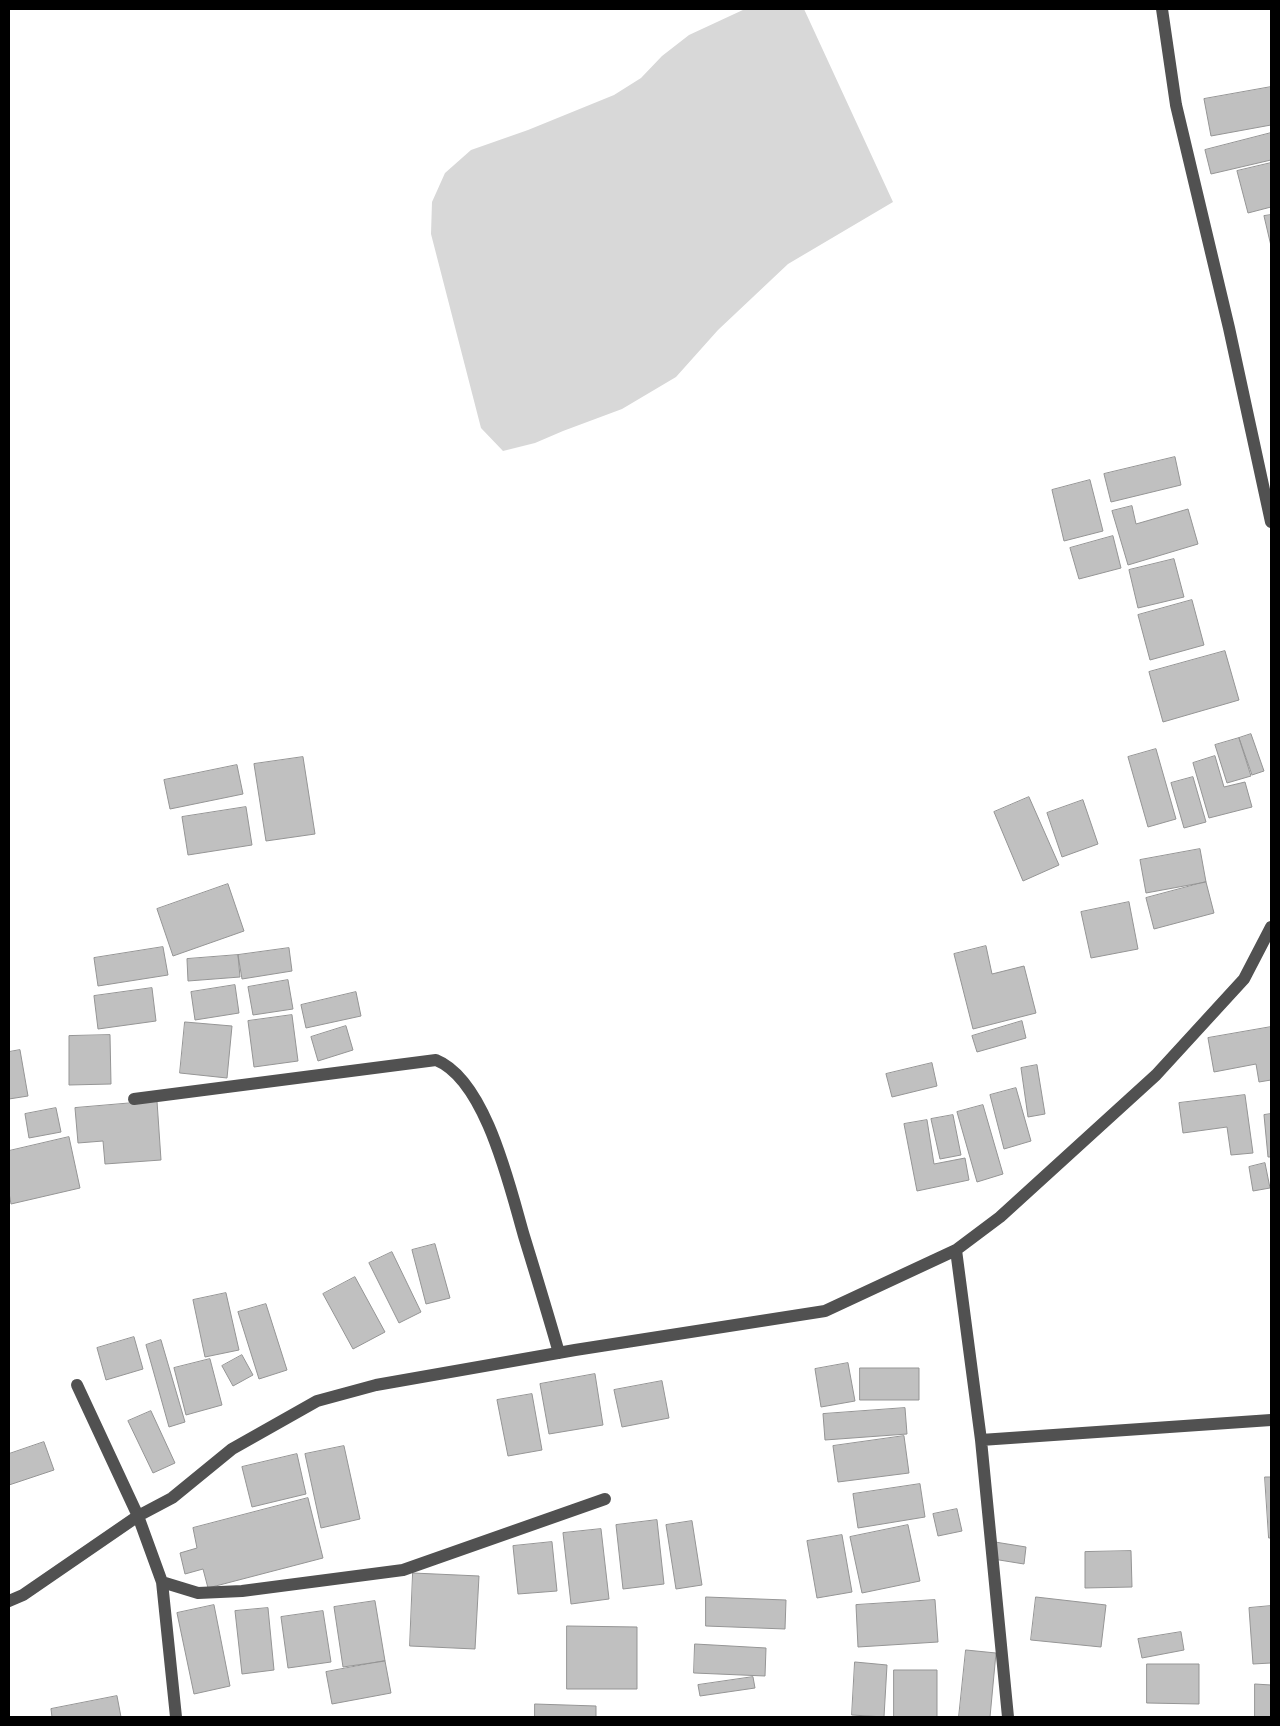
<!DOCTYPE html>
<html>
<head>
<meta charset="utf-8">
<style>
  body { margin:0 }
  #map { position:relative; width:1280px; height:1726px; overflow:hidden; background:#fff; font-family:Jost,sans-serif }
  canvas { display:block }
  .frame { position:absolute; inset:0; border:10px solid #000; pointer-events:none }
</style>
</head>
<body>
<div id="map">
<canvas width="1280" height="1726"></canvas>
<div class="frame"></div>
</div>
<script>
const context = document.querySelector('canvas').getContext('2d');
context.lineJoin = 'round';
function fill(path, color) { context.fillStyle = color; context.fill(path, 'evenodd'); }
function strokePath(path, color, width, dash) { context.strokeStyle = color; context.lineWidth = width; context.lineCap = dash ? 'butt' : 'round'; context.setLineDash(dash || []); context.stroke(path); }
fill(new Path2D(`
  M745 9H804L893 202 788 264 718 330 676 377 622 409 563 431 535 443 503 451 481 428 431 234 432 202 445 173 471 150 528 130 614 95 641 78 662 56 689 35Z`), '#d8d8d8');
const building = new Path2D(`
  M1271 87V125L1211 136 1204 99Z
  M1271 133V160L1211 174 1205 150Z
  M1271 163V207L1248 213 1237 171Z
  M1271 215V246L1264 216Z
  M1175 457 1181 485 1111 502 1104 474Z
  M1090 480 1103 531 1064 541 1052 490Z
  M1132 506 1136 524 1188 509 1198 544 1128 565 1112 511Z
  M1113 536 1121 568 1079 579 1070 548Z
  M1174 559 1184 597 1138 608 1129 570Z
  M1192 600 1204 645 1150 660 1138 615Z
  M1225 651 1239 700 1163 722 1149 672Z
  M1251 734 1264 771 1252 775 1239 738Z
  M1239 738 1251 776 1227 783 1215 745Z
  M1156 749 1176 819 1148 827 1128 757Z
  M1215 756 1224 787 1245 782 1252 807 1209 818 1193 763Z
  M303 757 315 834 266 841 254 764Z
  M237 765 243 794 170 809 164 780Z
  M1193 777 1206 822 1184 828 1171 783Z
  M1029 797 1059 865 1023 881 994 812Z
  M1083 800 1098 844 1062 857 1047 813Z
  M246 807 252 845 188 855 182 817Z
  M1200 849 1206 882 1146 893 1140 860Z
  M1206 882 1214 913 1154 929 1146 898Z
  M228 884 244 931 173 956 157 909Z
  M1129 902 1138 949 1091 958 1081 912Z
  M986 946 992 974 1024 966 1036 1013 973 1029 954 954Z
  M163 947 168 975 98 986 94 958Z
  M289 948 292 971 242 979 238 955Z
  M238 955 240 977 188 981 187 959Z
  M288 980 293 1009 253 1015 248 987Z
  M235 985 239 1013 195 1020 191 992Z
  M152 988 156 1021 98 1029 94 996Z
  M356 992 361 1016 306 1028 301 1005Z
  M292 1015 298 1061 254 1067 248 1021Z
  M1022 1021 1026 1038 977 1052 972 1036Z
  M185 1022 232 1026 227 1078 180 1073Z
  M346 1026 353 1050 318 1061 311 1037Z
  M1271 1027V1080L1259 1082 1256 1064 1214 1072 1208 1038Z
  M110 1035 111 1084 69 1085V1036Z
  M20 1050 28 1096 9 1099V1052Z
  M932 1063 937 1086 892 1097 886 1074Z
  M1037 1065 1045 1114 1028 1117 1021 1068Z
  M1016 1088 1031 1141 1004 1149 990 1095Z
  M1245 1095 1253 1153 1231 1155 1227 1127 1183 1133 1179 1103Z
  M157 1101 161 1160 105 1164 103 1141 78 1143 75 1108Z
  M983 1105 1003 1174 977 1182 957 1112Z
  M56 1108 61 1132 29 1138 25 1114Z
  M1271 1114V1157H1268L1264 1115Z
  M953 1115 961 1155 940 1159 931 1119Z
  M927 1120 934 1164 965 1158 969 1180 917 1191 904 1124Z
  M69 1137 80 1188 11 1204 9 1193V1151Z
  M1265 1163 1270 1188 1253 1191 1249 1167Z
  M435 1244 450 1298 426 1304 412 1250Z
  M392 1252 421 1312 399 1323 369 1263Z
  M355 1277 385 1332 353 1349 323 1294Z
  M226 1293 239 1350 205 1357 193 1300Z
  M266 1304 287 1370 259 1379 238 1312Z
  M134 1337 143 1369 106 1380 97 1348Z
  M161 1340 185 1422 169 1427 146 1345Z
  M242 1355 253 1375 233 1386 222 1366Z
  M210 1359 222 1405 186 1415 174 1368Z
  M848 1363 855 1401 821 1407 815 1369Z
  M860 1368H919V1400H860Z
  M595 1374 603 1425 549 1434 540 1384Z
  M662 1381 669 1418 622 1427 614 1390Z
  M532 1394 542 1450 508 1456 497 1400Z
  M905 1408 907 1434 825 1440 823 1414Z
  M151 1411 175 1463 153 1473 128 1421Z
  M904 1436 909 1473 838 1482 833 1446Z
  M44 1442 54 1470 9 1485V1454Z
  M344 1446 360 1519 321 1528 305 1454Z
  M297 1454 306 1494 252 1507 242 1467Z
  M1265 1477H1271V1538H1269Z
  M920 1484 925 1517 858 1528 853 1494Z
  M308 1498 323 1558 208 1588 203 1569 185 1574 180 1553 197 1548 193 1528Z
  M957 1509 962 1531 938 1536 933 1514Z
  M657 1520 664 1584 623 1589 616 1525Z
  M692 1521 702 1585 676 1589 666 1525Z
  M908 1525 920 1581 862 1593 850 1537Z
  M601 1529 609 1599 571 1604 563 1533Z
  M842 1535 852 1592 817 1598 807 1541Z
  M552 1542 557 1591 518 1594 513 1546Z
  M995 1542 1026 1547 1024 1564 993 1559Z
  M1131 1551 1132 1587 1085 1588V1552Z
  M413 1573 479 1576 475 1649 410 1646Z
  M706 1597 786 1600 785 1629 706 1626Z
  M1036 1597 1106 1605 1101 1647 1031 1640Z
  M935 1600 938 1642 858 1647 856 1605Z
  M375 1601 385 1661 343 1667 334 1607Z
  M214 1605 230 1686 194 1694 177 1613Z
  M1271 1606V1663L1253 1664 1249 1608Z
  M268 1608 274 1670 242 1674 235 1611Z
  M323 1611 331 1662 288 1668 281 1617Z
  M567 1626 637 1627V1689H567Z
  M1181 1632 1184 1650 1142 1658 1138 1639Z
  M695 1644 766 1648 765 1676 694 1673Z
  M966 1650 996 1653 990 1717H959Z
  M385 1661 391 1693 332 1704 326 1672Z
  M855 1662 887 1665 884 1717 852 1715Z
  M1147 1664H1199V1704L1147 1703Z
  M894 1670H937V1717H894Z
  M753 1677 755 1688 700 1696 698 1685Z
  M1255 1684 1271 1685V1717H1255Z
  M117 1696 121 1717H52L51 1709Z
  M535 1704 596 1706V1717H535Z`);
fill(building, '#c0c0c0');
strokePath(building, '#959595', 1);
strokePath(new Path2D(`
  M1162 9 1176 105 1229 328 1271 522
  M134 1099 436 1060C486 1080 510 1188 524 1236 536 1275 548 1314 559 1353
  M956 1250 981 1440 1008 1717
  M77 1385 138 1516 162 1582 198 1593 242 1591 403 1570 605 1499
  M981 1440 1271 1420
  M162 1582 176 1717
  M9 1601 23 1595 138 1516 172 1498 232 1449 317 1401 376 1385 575 1350 825 1311 956 1250 1000 1217 1156 1075 1244 979 1271 927`), '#515151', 12);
</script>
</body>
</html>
